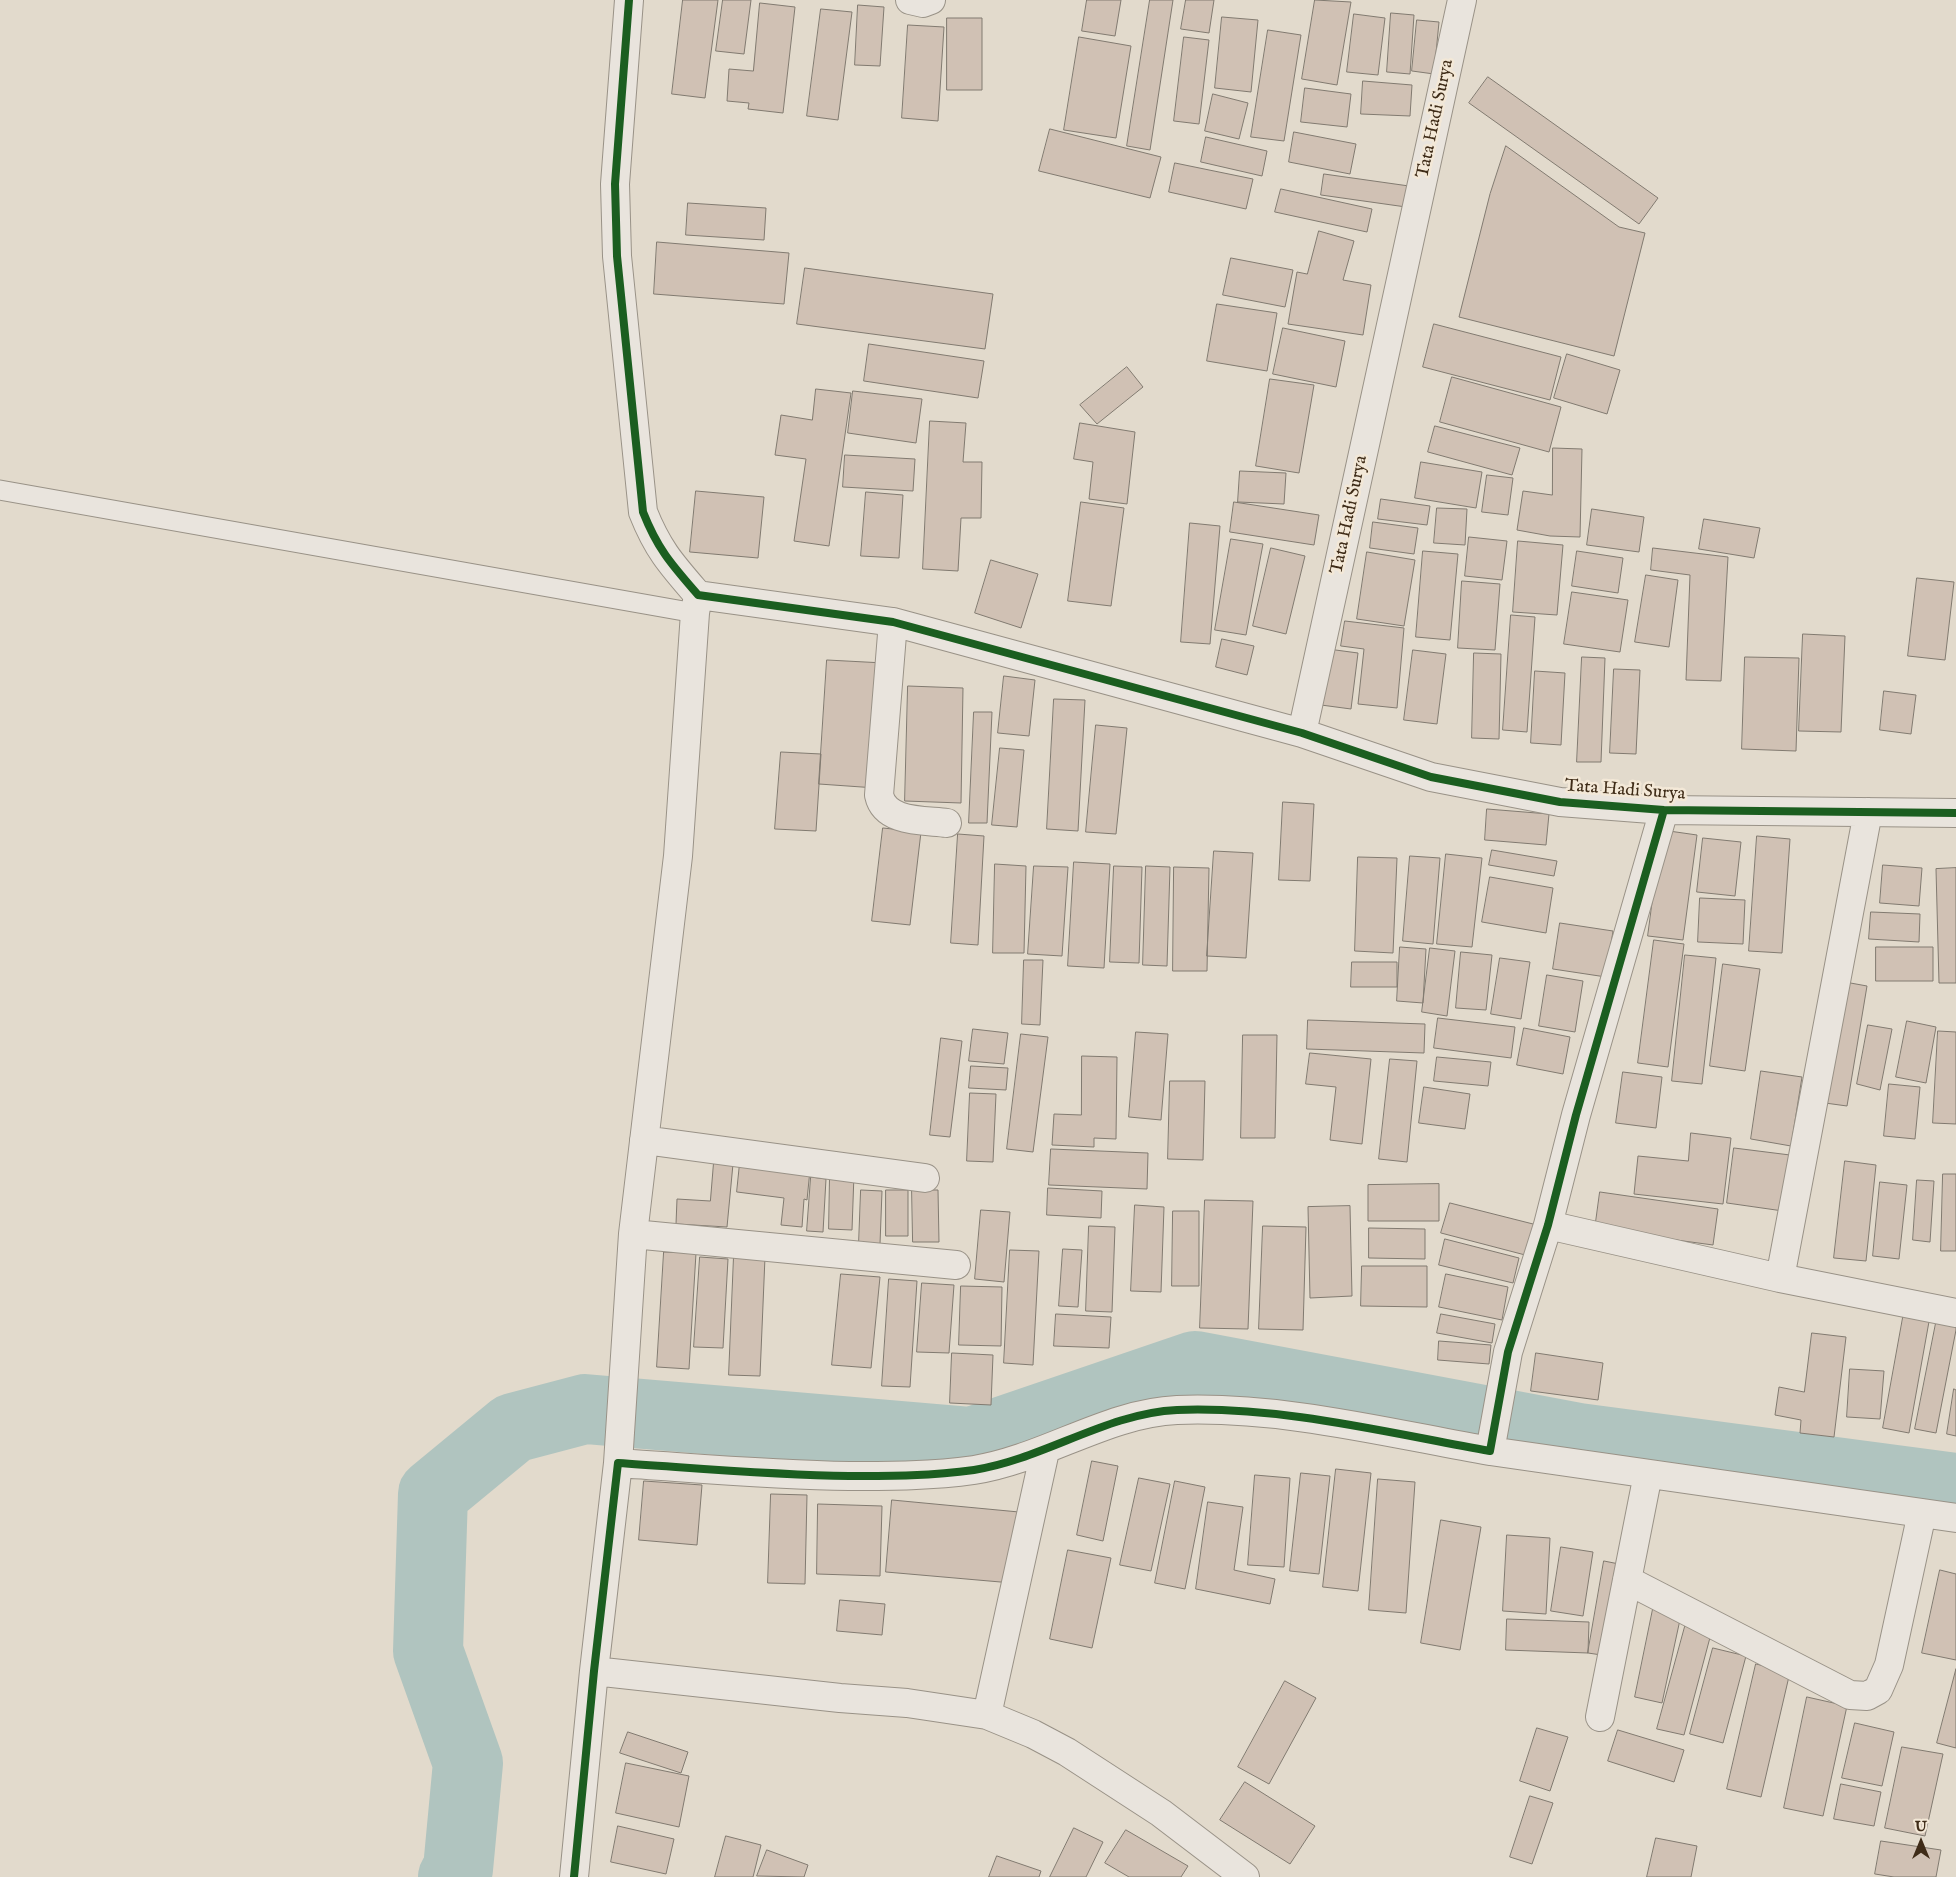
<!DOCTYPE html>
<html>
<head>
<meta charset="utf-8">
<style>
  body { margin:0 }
  #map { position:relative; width:1956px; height:1877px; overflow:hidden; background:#e2dacc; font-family:"IM FELL English",serif }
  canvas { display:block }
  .north { position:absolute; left:1896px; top:1817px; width:50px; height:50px; -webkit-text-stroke:4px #f3e8d7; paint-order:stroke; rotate:0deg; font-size:14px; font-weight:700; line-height:20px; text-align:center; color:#3f2c18 }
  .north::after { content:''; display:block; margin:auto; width:18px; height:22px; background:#3f2c18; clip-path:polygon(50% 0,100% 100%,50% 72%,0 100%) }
</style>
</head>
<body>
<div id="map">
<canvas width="1956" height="1877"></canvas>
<div class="north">U</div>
</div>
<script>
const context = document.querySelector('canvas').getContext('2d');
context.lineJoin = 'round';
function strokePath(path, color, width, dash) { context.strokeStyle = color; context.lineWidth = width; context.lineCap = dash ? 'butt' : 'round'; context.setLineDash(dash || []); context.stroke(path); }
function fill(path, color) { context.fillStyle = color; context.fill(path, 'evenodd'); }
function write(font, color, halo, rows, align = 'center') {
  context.font = font + ' "IM FELL English",serif'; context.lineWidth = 5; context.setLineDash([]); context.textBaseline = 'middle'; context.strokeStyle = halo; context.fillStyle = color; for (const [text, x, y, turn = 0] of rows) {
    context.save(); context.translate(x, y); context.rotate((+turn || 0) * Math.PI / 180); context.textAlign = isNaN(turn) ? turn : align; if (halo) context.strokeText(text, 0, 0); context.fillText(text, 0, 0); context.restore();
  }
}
strokePath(new Path2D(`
  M453 1877 458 1869 468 1763 428 1651 433 1494 513 1428 585 1409 972 1442 1195 1366 1578 1438 1956 1488`), '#b0c4bf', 70);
const building = new Path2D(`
  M683 0H718L705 98 672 94Z
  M723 0H751L744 54 716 51Z
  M1087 0H1121L1115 36 1082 31Z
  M1150 0H1173L1150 150 1127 146Z
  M1186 0H1214L1209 33 1181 29Z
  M1315 0 1351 2 1337 85 1302 79Z
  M760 3 795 7 783 113 748 109 749 103 727 101 729 69 753 71Z
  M858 5 884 7 880 66 855 65Z
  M821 9 852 12 838 120 807 116Z
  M1391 13 1414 15 1410 74 1387 72Z
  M1354 14 1385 18 1378 75 1347 72Z
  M1222 17 1258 20 1251 92 1215 88Z
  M947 18H982V90H947Z
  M1417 20 1439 22 1434 74 1412 71Z
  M908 25 944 27 938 121 902 118Z
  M1268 30 1301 35 1284 141 1251 137Z
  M1079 37 1131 46 1116 138 1064 130Z
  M1184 37 1209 40 1199 124 1174 121Z
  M1488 77 1658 198 1639 224 1469 103Z
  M1363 81 1412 85 1410 116 1361 114Z
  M1305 88 1351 94 1347 127 1301 122Z
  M1213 94 1248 103 1239 139 1205 131Z
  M1050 129 1161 157 1150 198 1039 171Z
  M1294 132 1356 144 1350 174 1289 162Z
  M1206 137 1267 151 1262 176 1201 162Z
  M1506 146 1619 227 1645 233 1614 356 1459 317 1490 194Z
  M1175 163 1253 179 1246 209 1169 192Z
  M1324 174 1409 186 1406 207 1321 195Z
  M1281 189 1372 209 1367 232 1275 212Z
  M688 203 766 208 764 240 686 235Z
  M1319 231 1354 241 1343 280 1371 285 1363 335 1288 324 1297 272 1307 274Z
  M657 242 789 253 784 304 654 294Z
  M1231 258 1293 270 1285 307 1223 295Z
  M805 268 993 294 985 349 797 324Z
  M1217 304 1277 313 1267 371 1207 361Z
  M1434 324 1561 357 1550 400 1423 367Z
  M1283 328 1345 341 1336 387 1273 374Z
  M869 344 984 361 978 398 864 381Z
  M1567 354 1620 370 1607 414 1554 398Z
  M1127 367 1143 387 1097 424 1080 405Z
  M1452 377 1561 407 1549 452 1440 422Z
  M1270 379 1314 385 1299 473 1256 466Z
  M816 389 851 393 829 546 794 541 806 459 775 455 781 415 812 420Z
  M853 391 922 399 916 443 848 433Z
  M930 421 966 423 963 462H982L981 518H961L958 571 923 569Z
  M1080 423 1135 432 1127 504 1089 499 1093 462 1074 459Z
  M1435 426 1520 448 1512 475 1428 452Z
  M1553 448 1582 449 1580 537 1550 536 1517 530 1523 491 1552 495Z
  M845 455 915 459 913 491 843 487Z
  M1421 462 1482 472 1476 508 1415 498Z
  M1240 471 1286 473 1284 504 1238 502Z
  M1487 475 1513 478 1508 515 1482 512Z
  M696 491 764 497 758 558 690 552Z
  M866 492 903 495 899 558 861 556Z
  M1381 499 1430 506 1427 525 1378 519Z
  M1081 502 1124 508 1111 606 1068 601Z
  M1234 502 1319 515 1314 545 1230 532Z
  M1437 508 1467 509 1465 545 1434 543Z
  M1592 509 1644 517 1639 552 1587 545Z
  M1704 519 1760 528 1754 558 1699 549Z
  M1373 522 1418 528 1414 554 1370 548Z
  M1190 523 1220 526 1210 644 1181 642Z
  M1469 537 1507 541 1502 580 1465 576Z
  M1231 539 1263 544 1246 635 1215 630Z
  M1518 541 1563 545 1557 615 1513 612Z
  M1271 548 1305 556 1286 634 1253 626Z
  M1653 548 1728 557 1721 681 1686 680 1690 575 1651 570Z
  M1423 551 1458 554 1450 640 1416 637Z
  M1577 551 1623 558 1618 593 1572 586Z
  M1367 552 1415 560 1404 626 1357 619Z
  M991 560 1038 574 1021 628 975 613Z
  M1646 575 1678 580 1669 647 1635 642Z
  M1917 578 1954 582 1945 660 1908 656Z
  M1462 581 1500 584 1495 650 1458 648Z
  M1572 592 1628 600 1620 652 1564 644Z
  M1511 615 1535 617 1527 732 1503 730Z
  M1345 621 1404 628 1397 708 1358 704 1364 649 1341 646Z
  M1803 634 1845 636 1841 732 1799 731Z
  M1222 639 1254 646 1247 675 1216 667Z
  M1328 649 1358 653 1351 709 1321 705Z
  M1413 650 1446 654 1437 724 1404 720Z
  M1474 653 1501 654 1499 739 1472 738Z
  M1582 657 1605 658 1601 762H1577Z
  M1745 657 1799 658 1796 751 1742 749Z
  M827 660 884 663 876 788 819 784Z
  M1614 669 1640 670 1636 754 1610 753Z
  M1535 671 1565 673 1561 745 1531 743Z
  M1004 676 1035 680 1029 736 998 733Z
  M908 686 963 688 961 803 905 801Z
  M1884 691 1916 695 1911 734 1880 730Z
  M1054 699 1085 700 1078 831 1047 829Z
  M974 712H992L987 823H969Z
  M1096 725 1127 728 1116 834 1086 832Z
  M1000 748 1024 750 1017 827 992 825Z
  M781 752 821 754 816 831 775 829Z
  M1283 802 1314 804 1310 881 1279 880Z
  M1487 809 1549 814 1546 845 1485 840Z
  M883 828 921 832 910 925 872 921Z
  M1662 830 1697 835 1683 940 1648 936Z
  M958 834 984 836 978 945 951 943Z
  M1757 836 1790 839 1782 953 1749 951Z
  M1703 838 1741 842 1735 896 1697 892Z
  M1492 850 1557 861 1554 876 1489 865Z
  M1214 851 1253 853 1246 958 1207 956Z
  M1446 854 1482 858 1472 947 1437 944Z
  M1410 856 1440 858 1433 944 1403 941Z
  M1358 857 1397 858 1393 953 1355 951Z
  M1074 862 1110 864 1104 968 1068 966Z
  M995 864 1026 866 1024 953H993Z
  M1883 865 1922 868 1919 906 1880 903Z
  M1034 866 1068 867 1062 956 1028 954Z
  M1114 866 1142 867 1139 963 1110 962Z
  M1146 866 1170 867 1167 966 1143 965Z
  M1174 867 1209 868 1207 971H1173Z
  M1956 868V983H1939L1936 869Z
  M1490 877 1553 888 1546 933 1482 922Z
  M1700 898 1745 900 1743 944 1698 942Z
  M1871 912 1920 914 1919 942 1869 939Z
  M1560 923 1613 931 1606 977 1553 969Z
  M1654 940 1684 944 1668 1067 1638 1063Z
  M1400 947 1426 949 1423 1003 1397 1001Z
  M1876 947H1933V981H1876Z
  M1430 948 1455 951 1447 1016 1422 1012Z
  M1461 952 1492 955 1486 1010 1456 1008Z
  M1685 955 1716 958 1702 1084 1672 1081Z
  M1500 958 1530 962 1521 1019 1491 1014Z
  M1024 960H1043L1040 1025 1022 1024Z
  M1352 962H1397V987H1351Z
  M1723 964 1760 969 1745 1071 1710 1066Z
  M1547 975 1583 981 1575 1032 1539 1026Z
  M1845 982 1867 986 1847 1106 1825 1103Z
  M1438 1018 1515 1027 1511 1058 1434 1048Z
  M1308 1020 1425 1024 1424 1053 1307 1049Z
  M1907 1021 1936 1027 1926 1083 1896 1077Z
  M1868 1025 1892 1029 1880 1090 1857 1084Z
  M1524 1028 1570 1037 1563 1074 1517 1065Z
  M973 1029 1008 1033 1004 1064 969 1061Z
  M1938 1031 1956 1032V1124L1933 1123Z
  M1136 1032 1168 1034 1161 1120 1129 1117Z
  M1021 1034 1048 1037 1033 1152 1007 1149Z
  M1243 1035H1277L1275 1138H1241Z
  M941 1038 962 1041 950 1137 930 1135Z
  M1310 1053 1371 1059 1362 1144 1330 1140 1336 1087 1306 1084Z
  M1082 1056 1117 1057 1116 1139 1094 1138V1147L1052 1145 1054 1114 1081 1115Z
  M1437 1057 1491 1062 1488 1086 1434 1081Z
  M1390 1059 1417 1061 1407 1162 1379 1159Z
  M971 1066 1008 1068 1006 1090 969 1088Z
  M1761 1071 1802 1077 1791 1146 1751 1139Z
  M1623 1072 1662 1077 1656 1128 1616 1123Z
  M1170 1081H1205L1203 1160 1168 1159Z
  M1889 1084 1920 1087 1915 1139 1884 1136Z
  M1424 1087 1470 1094 1465 1129 1419 1123Z
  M970 1093 996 1094 993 1162 967 1161Z
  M1691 1133 1731 1138 1723 1204 1634 1194 1638 1156 1688 1161Z
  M1734 1148 1790 1155 1783 1211 1727 1203Z
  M1051 1149 1148 1153 1147 1189 1049 1185Z
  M1845 1161 1876 1165 1866 1261 1834 1258Z
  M714 1162 733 1164 727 1227 676 1224 677 1199 710 1201Z
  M740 1163 810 1170 807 1200 804 1199 802 1227 781 1225 784 1198 737 1192Z
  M830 1173 854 1174 852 1230 829 1229Z
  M1943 1174H1956V1251H1941Z
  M811 1177 826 1179 823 1232 807 1231Z
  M1917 1180 1934 1181 1930 1242 1913 1240Z
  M1880 1182 1907 1185 1899 1259 1873 1256Z
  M1439 1184V1221H1368V1185Z
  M1048 1188 1102 1191 1101 1218 1047 1215Z
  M861 1190 882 1191 880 1244 859 1243Z
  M886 1190H908V1236H886Z
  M912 1190H938L939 1242H913Z
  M1600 1192 1718 1209 1713 1245 1595 1229Z
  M1205 1200 1253 1201 1248 1329 1200 1328Z
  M1450 1203 1537 1225 1529 1256 1441 1233Z
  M1135 1205 1164 1207 1161 1292 1131 1291Z
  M1350 1206 1352 1296 1310 1298 1308 1207Z
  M981 1210 1010 1212 1004 1282 975 1279Z
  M1173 1211H1199V1286H1172Z
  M1089 1226 1115 1227 1112 1312 1086 1311Z
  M1263 1226 1306 1227 1303 1330 1259 1329Z
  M1369 1228 1425 1229V1259L1369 1258Z
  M1445 1239 1519 1258 1513 1283 1439 1265Z
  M1063 1249 1082 1250 1078 1307 1059 1306Z
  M1010 1250 1039 1251 1033 1365 1004 1363Z
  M664 1252 696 1253 689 1369 657 1367Z
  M734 1255 765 1257 760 1376 729 1375Z
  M700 1257 728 1259 723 1348 694 1347Z
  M1362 1266H1427V1307L1361 1306Z
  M841 1274 880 1277 871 1368 832 1365Z
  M1446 1274 1508 1287 1502 1320 1439 1307Z
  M889 1279 917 1281 910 1387 882 1386Z
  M922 1283 954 1285 949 1353 917 1352Z
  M961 1286 1002 1287 1001 1346 959 1345Z
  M1904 1312 1930 1316 1909 1433 1883 1428Z
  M1056 1314 1111 1317 1109 1348 1054 1346Z
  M1441 1314 1495 1324 1492 1343 1437 1333Z
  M1937 1318 1956 1322V1330L1936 1433 1915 1429Z
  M1812 1333 1846 1337 1834 1437 1800 1433 1801 1420 1775 1415 1779 1387 1804 1392Z
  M1439 1341 1491 1345 1489 1364 1438 1360Z
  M952 1353 993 1355 991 1405 950 1403Z
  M1536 1353 1603 1363 1598 1400 1531 1391Z
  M1850 1369 1884 1371 1880 1419 1847 1417Z
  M1954 1389 1956 1390V1436L1947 1434Z
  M1092 1461 1118 1466 1103 1541 1077 1535Z
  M1336 1469 1371 1473 1358 1591 1323 1587Z
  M1301 1473 1330 1476 1319 1574 1290 1571Z
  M1255 1475 1290 1478 1284 1567 1248 1565Z
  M1139 1478 1170 1484 1151 1571 1120 1565Z
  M1378 1479 1415 1482 1406 1613 1369 1610Z
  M644 1481 702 1485 697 1545 639 1540Z
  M1175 1481 1205 1487 1185 1589 1155 1583Z
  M771 1494 807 1495 805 1584 768 1583Z
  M892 1500 1019 1512 1012 1583 886 1572Z
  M1208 1502 1243 1507 1234 1570 1275 1579 1270 1604 1196 1589Z
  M818 1504 882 1506 880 1576 817 1574Z
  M1441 1520 1481 1527 1460 1650 1421 1643Z
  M1507 1535 1550 1538 1546 1614 1503 1611Z
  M1561 1547 1593 1552 1583 1616 1551 1611Z
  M1068 1550 1111 1558 1092 1648 1050 1639Z
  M1604 1561 1624 1565 1608 1656 1588 1653Z
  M1940 1570 1956 1574V1660L1922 1653Z
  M840 1600 885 1604 882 1635 837 1631Z
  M1653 1609 1681 1615 1662 1703 1635 1697Z
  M1507 1619 1589 1622 1588 1653 1506 1650Z
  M1686 1623 1712 1630 1684 1735 1657 1729Z
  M1713 1648 1746 1656 1723 1743 1690 1734Z
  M1756 1664 1790 1672 1761 1797 1727 1789Z
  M1956 1669V1748L1937 1743Z
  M1285 1681 1316 1698 1269 1784 1238 1767Z
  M1807 1697 1847 1706 1823 1816 1784 1808Z
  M1855 1723 1894 1732 1882 1786 1842 1778Z
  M1537 1728 1568 1737 1550 1791 1520 1781Z
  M1618 1730 1684 1750 1674 1782 1608 1761Z
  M628 1732 688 1752 681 1773 620 1753Z
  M1902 1747 1943 1754 1925 1836 1885 1828Z
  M626 1763 689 1776 679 1827 616 1813Z
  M1245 1782 1315 1826 1290 1864 1220 1820Z
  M1841 1784 1881 1792 1874 1826 1834 1819Z
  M1530 1796 1553 1803 1532 1864 1510 1857Z
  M618 1826 674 1839 666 1874 611 1862Z
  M1074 1828 1103 1842 1086 1877H1050Z
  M1126 1830 1188 1866 1181 1877H1129L1105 1863Z
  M726 1836 761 1845 753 1877H715Z
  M1656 1838 1697 1846 1691 1877H1647Z
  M1881 1841 1941 1850 1936 1877H1894L1875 1874Z
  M767 1850 808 1865 804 1877 757 1876Z
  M997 1856 1041 1871 1039 1877H989Z`);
fill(building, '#d0c1b4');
strokePath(building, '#817a70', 1);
const lane = new Path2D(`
  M0 490 695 613`);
const street = new Path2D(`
  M629 0 615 184 617 256 643 512C658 550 672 565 698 595L893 622 1302 733 1431 777 1560 802 1664 810 1956 813
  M910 0 923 3 931 0
  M893 622 879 795C885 823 924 820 947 823
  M1302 733 1462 0
  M644 1140 925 1178
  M1548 1225 1780 1278 1956 1313
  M633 1234 956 1265
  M1780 1278 1868 812
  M1490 1451 1956 1518
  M618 1463 633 1234 678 856 695 613 698 595
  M1627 1580 1850 1695 1867 1696 1878 1690 1889 1665 1922 1513
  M594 1671 840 1698 907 1703 987 1715 1033 1734 1067 1752 1161 1813 1245 1877
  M987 1715 1045 1451
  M1600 1717 1648 1474
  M574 1877 594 1671 618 1463C695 1468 772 1475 849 1476 891 1476 932 1476 974 1470 1044 1459 1107 1413 1177 1410 1282 1406 1388 1433 1490 1451L1508 1352 1548 1225 1576 1115 1664 810`);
strokePath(lane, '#999287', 21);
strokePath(street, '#999287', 30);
strokePath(lane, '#e9e4dd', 19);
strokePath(street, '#e9e4dd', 28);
strokePath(new Path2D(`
  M629 0 615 184 617 256 643 512C658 550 672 565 698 595L893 622 1302 733 1431 777 1560 802 1664 810 1956 813
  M574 1877 594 1671 618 1463C695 1468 772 1475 849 1476 891 1476 932 1476 974 1470 1044 1459 1107 1413 1177 1410 1282 1406 1388 1433 1490 1451L1508 1352 1548 1225 1576 1115 1664 810`), '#1b5e20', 8);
write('18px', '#3f2c18', '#f3e8d7', [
  ["Tata Hadi Surya",1436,119,-78],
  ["Tata Hadi Surya",1350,515,-78],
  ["Tata Hadi Surya",1625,791,4]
]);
</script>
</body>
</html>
